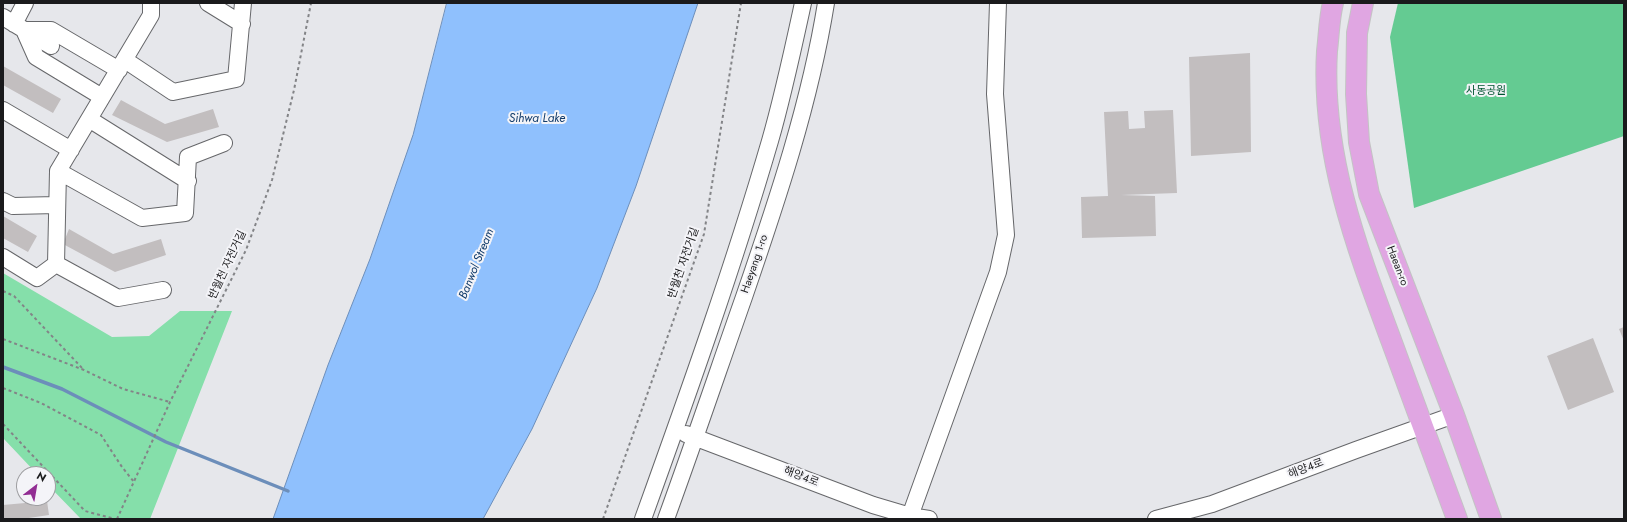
<!DOCTYPE html>
<html>
<head>
<meta charset="utf-8">
<style>
  body { margin:0 }
  #map { position:relative; width:1627px; height:522px; overflow:hidden; background:#e6e7eb; font-family:Jost,sans-serif }
  canvas { display:block }
  .frame { position:absolute; inset:0; border:4px solid #1a1a1c; pointer-events:none }
  .north { position:absolute; left:16px; top:466px; width:40px; height:40px; box-sizing:border-box; background:#f4f4f8; border:1px solid #9d9da0; border-radius:50%; rotate:31deg; font-size:11px; font-weight:700; line-height:16px; text-align:center; color:#1a1a1c }
  .north::after { content:''; display:block; margin:auto; width:14px; height:18px; background:#922d93; clip-path:polygon(50% 0,100% 100%,50% 72%,0 100%) }
</style>
</head>
<body>
<div id="map">
<canvas width="1627" height="522"></canvas>
<div class="frame"></div>
<div class="north">N</div>
</div>
<script>
const context = document.querySelector('canvas').getContext('2d');
context.lineJoin = 'round';
function fill(path, color) { context.fillStyle = color; context.fill(path, 'evenodd'); }
function strokePath(path, color, width, dash) { context.strokeStyle = color; context.lineWidth = width; context.lineCap = dash ? 'butt' : 'round'; context.setLineDash(dash || []); context.stroke(path); }
function write(font, color, halo, rows, align = 'center') {
  context.font = font + ' Jost,"Noto Sans KR",sans-serif'; context.lineWidth = 4; context.setLineDash([]); context.textBaseline = 'middle'; context.strokeStyle = halo; context.fillStyle = color; for (const [text, x, y, turn = 0] of rows) {
    context.save(); context.translate(x, y); context.rotate((+turn || 0) * Math.PI / 180); context.textAlign = isNaN(turn) ? turn : align; if (halo) context.strokeText(text, 0, 0); context.fillText(text, 0, 0); context.restore();
  }
}
fill(new Path2D(`
  M3 273 112 337 149 336 180 311H232L150 519H81L48 485V474H37L3 438Z`), '#85dfaa');
fill(new Path2D(`
  M1398 3H1624V136L1414 208 1390 37Z`), '#64cb92');
const water = new Path2D(`
  M447 3H698L636 186 597 288 532 429 483 519H273L328 365 370 259 413 135Z`);
fill(water, '#8fc0fd');
strokePath(water, '#6c8eba', 1);
strokePath(new Path2D(`
  M3 367 62 389 166 442 288 491`), '#6c8eba', 3.5);
fill(new Path2D(`
  M1250 53 1251 152 1191 156 1189 57Z
  M3 66 61 99 53 113 3 85Z
  M121 100 165 124 213 109 219 127 167 142 112 115Z
  M1173 110 1177 193 1121 195 1155 196 1156 236 1082 238 1081 197 1108 196 1104 112 1128 111 1129 129 1145 128 1144 111Z
  M3 216 37 236 28 252 3 238Z
  M69 229 113 254 161 239 166 255 115 272 63 244Z
  M1624 327V341L1619 329Z
  M1593 338 1614 392 1568 410 1547 356Z
  M47 501 49 515 22 519H3V505Z`), '#c2bebf');
const minor = new Path2D(`
  M208 3 242 24
  M3 17 51 46
  M14 24 25 3
  M125 60 173 92 236 79 243 3
  M102 97 36 57 24 30H51L119 70
  M3 110 71 150
  M89 119 188 181
  M58 171 142 218 185 213 188 157 224 143
  M3 201 13 206 56 205
  M3 257 37 278 56 264
  M56 264 58 171 151 15V3
  M56 264 118 298 163 290
  M686 434 873 505 910 516 929 519
  M643 519C688 394 733 268 770 141 783 96 793 49 803 3
  M666 519C693 445 718 371 744 297 777 201 810 103 826 3
  M909 519 998 272 1006 235 995 94 998 3
  M1156 519 1212 504 1356 450 1454 415`);
const major = new Path2D(`
  M1333 3C1329 19 1329 35 1327 51 1321 153 1356 246 1391 340 1413 400 1435 460 1457 519
  M1363 3 1357 33 1356 94 1359 142 1369 194 1454 415 1491 519`);
strokePath(minor, '#66676a', 18);
strokePath(major, '#c3c3c4', 22);
strokePath(new Path2D(`
  M3 291 14 296 83 369
  M3 339 84 370 123 389 170 402
  M3 388 41 403 101 435 122 467 134 482
  M3 424 85 511 115 519
  M117 519 170 402 246 250 272 180 294 90 311 3
  M603 519 704 234 741 3`), '#838487', 2, [3, 3]);
strokePath(minor, '#fff', 16);
strokePath(major, '#e0a6e2', 20);
write('11px', '#005531', '#f4f4f8', [
  ["사동공원",1486,91]
]);
write('11px', '#1a1a1c', '#f4f4f8', [
  ["반월천 자전거길",684,263,-71],
  ["Haeyang 1-ro",755,264,-71],
  ["반월천 자전거길",228,265,-65],
  ["Haean-ro",1397,266,69],
  ["해양4로",1306,469,-21],
  ["해양4로",801,477,21]
]);
write('italic 12px', '#123c6b', '#f4f4f8', [
  ["Sihwa Lake",537,119],
  ["Banwol Stream",477,264,-68]
]);
</script>
</body>
</html>
